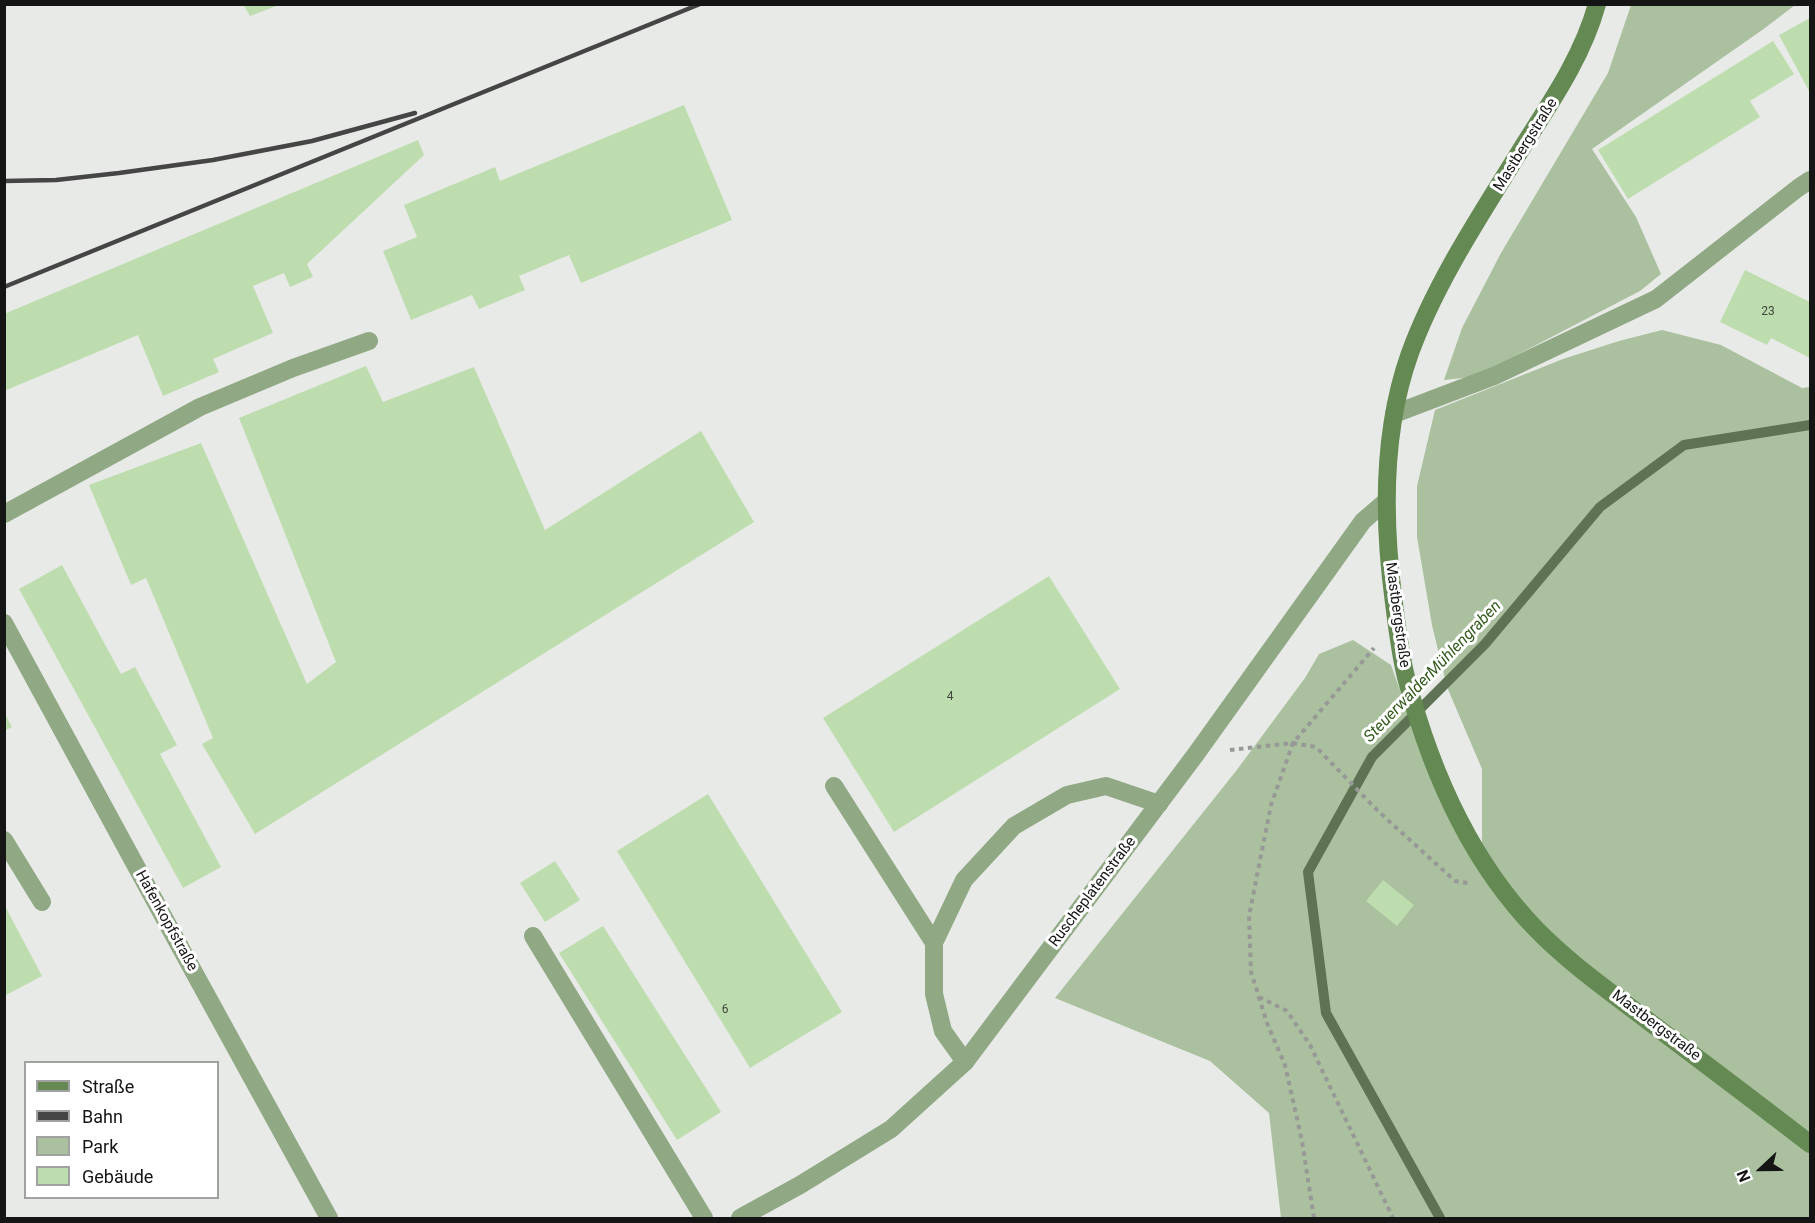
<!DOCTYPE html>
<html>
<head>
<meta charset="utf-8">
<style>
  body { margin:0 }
  #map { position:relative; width:1815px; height:1223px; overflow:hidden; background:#e8eae7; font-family:Roboto,sans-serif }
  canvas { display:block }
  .frame { position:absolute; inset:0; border:6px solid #141514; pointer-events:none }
  .legend { position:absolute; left:24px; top:1061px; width:195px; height:138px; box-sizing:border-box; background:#fff; border:2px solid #a1a1a1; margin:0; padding:8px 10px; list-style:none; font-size:18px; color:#141514 }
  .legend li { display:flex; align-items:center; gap:12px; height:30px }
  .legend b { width:30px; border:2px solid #a1a1a1 }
  .north { position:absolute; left:1731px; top:1139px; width:60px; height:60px; -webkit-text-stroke:4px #fff; paint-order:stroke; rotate:248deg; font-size:16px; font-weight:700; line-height:24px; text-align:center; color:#141514 }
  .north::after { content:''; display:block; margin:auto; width:21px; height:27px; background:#141514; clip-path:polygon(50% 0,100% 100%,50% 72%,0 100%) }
</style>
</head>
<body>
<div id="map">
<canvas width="1815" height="1223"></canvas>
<div class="frame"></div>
<ul class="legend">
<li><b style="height:8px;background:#648952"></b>Straße</li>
<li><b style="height:8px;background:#444544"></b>Bahn</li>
<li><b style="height:16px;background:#aac09f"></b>Park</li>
<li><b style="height:16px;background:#beddaf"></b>Gebäude</li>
</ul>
<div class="north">N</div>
</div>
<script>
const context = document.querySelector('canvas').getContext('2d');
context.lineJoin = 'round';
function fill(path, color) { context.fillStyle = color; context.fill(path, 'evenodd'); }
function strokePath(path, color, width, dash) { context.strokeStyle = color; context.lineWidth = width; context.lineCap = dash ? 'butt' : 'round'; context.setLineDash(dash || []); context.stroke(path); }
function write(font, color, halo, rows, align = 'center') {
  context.font = font + ' Roboto,sans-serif'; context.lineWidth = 6; context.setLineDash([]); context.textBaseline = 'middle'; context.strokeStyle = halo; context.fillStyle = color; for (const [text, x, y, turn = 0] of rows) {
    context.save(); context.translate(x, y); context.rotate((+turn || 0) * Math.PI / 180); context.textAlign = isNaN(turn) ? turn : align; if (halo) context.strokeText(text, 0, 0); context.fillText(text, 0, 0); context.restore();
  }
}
fill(new Path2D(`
  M1631 5H1795L1765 28 1592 149 1636 217 1661 274 1640 291 1515 356 1472 377 1444 380 1462 328 1501 253 1608 73Z
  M1662 330 1721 345 1802 388 1810 387V1218H1281L1269 1113 1210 1061 1055 998 1236 771 1305 678 1319 654 1353 640 1391 665 1414 729 1482 874V769L1447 687 1432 625 1417 537V486L1435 410 1563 359 1619 341Z`), '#aac09f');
strokePath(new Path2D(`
  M1440 1218 1326 1013 1308 872 1372 757 1485 644 1600 507 1684 445 1810 425`), '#5e7354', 10);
fill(new Path2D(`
  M243 4H279V5L250 16Z
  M1810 18V93L1779 35Z
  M1773 41 1794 74 1750 101 1760 117 1628 199 1598 150Z
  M684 105 732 220 581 283 569 255 519 276 525 290 479 309 472 295 411 320 383 251 417 237 404 205 495 167 500 181Z
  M418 140 424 155 307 264 313 277 290 287 284 273 253 286 273 333 213 359 219 372 163 396 138 335 4 391V314Z
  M1745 270 1810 302V358L1771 338 1767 345 1720 322Z
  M366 366 383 402 474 367 545 530 701 431 754 522 255 834 202 744 213 738 146 578 131 585 89 485 201 443 307 684 336 662 239 418Z
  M62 565 121 674 135 667 177 745 160 754 221 867 183 888 19 589Z
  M1049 576 1120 689 894 832 823 718Z
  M6 716 12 727 4 731V717Z
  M708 794 842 1012 750 1068 617 851Z
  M555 861 580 900 545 922 520 883Z
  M1383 880 1414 905 1397 926 1366 901Z
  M4 904 42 976 4 996Z
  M603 926 721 1112 677 1140 559 953Z`), '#beddaf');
strokePath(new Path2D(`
  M1230 750 1293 743 1316 747 1379 812 1455 881 1468 883
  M1259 997 1287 1011 1310 1045 1393 1218
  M1314 1218 1302 1141 1285 1065 1267 1023 1251 972 1249 916 1271 805 1293 743 1374 648`), '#979997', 4, [4.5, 4.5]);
strokePath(new Path2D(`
  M1394 414 1494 376 1656 299 1798 188 1810 180
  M4 514 200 407 293 368 369 341
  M834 786 934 943
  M4 840 42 902
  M533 936 704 1218
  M965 1062 943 1031 934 994V943L964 880 1014 826 1067 795 1106 786 1159 804`), '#90a984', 18);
strokePath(new Path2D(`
  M4 623 168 925 329 1218
  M740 1218 800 1185 891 1129 965 1062 1196 754 1363 521 1385 502`), '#90a984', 18);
strokePath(new Path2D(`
  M1597 4C1583 55 1553 99 1525 143 1484 210 1437 279 1410 353 1382 431 1383 522 1394 603 1397 627 1400 653 1406 677 1430 769 1469 860 1536 929 1569 963 1609 991 1647 1020 1701 1061 1756 1102 1810 1144`), '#648952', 18);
strokePath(new Path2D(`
  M4 181 56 180 119 173 213 160 312 141 415 113
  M4 287 700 4`), '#444544', 4.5);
write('12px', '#3e473b', null, [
  ["23",1768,312],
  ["4",950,697],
  ["6",725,1010]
]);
write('15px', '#141514', '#fff', [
  ["Mastbergstraße",1526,145,-58],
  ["Mastbergstraße",1397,615,82],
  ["Ruscheplatenstraße",1093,892,-53],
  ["Hafenkopfstraße",166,921,61],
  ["Mastbergstraße",1656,1026,37]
]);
write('italic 16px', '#335a1c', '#fff', [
  ["SteuerwalderMühlengraben",1433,672,-46]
]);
</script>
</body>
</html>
